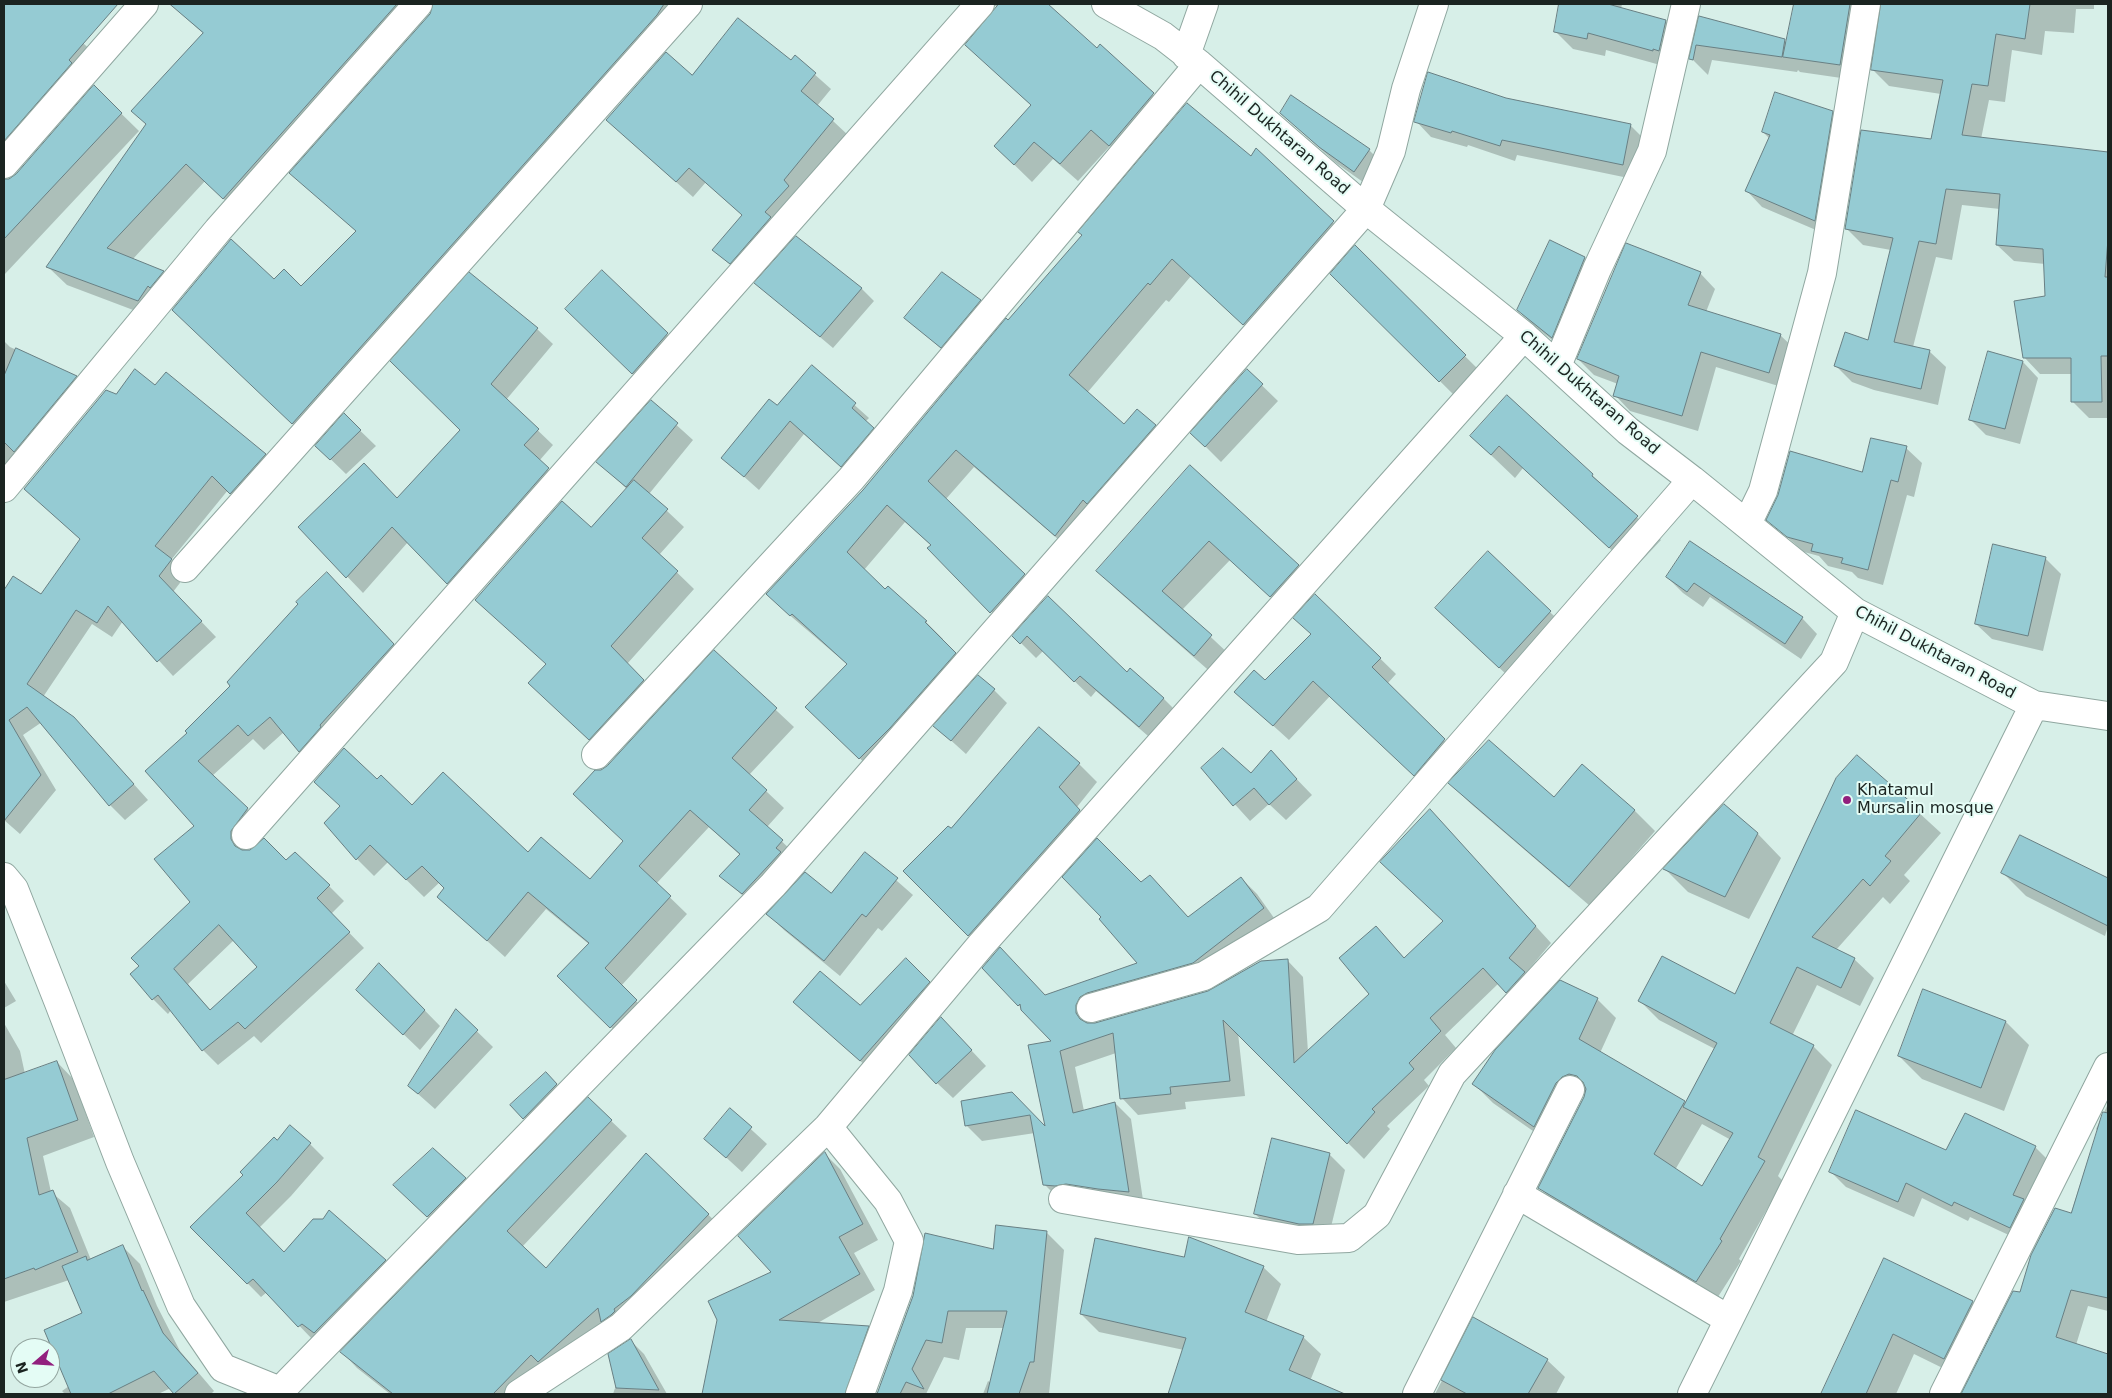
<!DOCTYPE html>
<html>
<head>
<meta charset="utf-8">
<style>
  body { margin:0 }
  #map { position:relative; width:2112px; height:1398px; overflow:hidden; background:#d7efe8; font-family:"DejaVu Sans",sans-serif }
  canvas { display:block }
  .frame { position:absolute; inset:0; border:5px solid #1b2421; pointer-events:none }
  .north { position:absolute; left:10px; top:1338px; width:50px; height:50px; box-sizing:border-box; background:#e4fcf5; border:1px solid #94a6a0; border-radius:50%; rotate:251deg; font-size:14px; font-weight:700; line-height:20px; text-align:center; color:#1b2421 }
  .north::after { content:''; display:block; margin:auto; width:18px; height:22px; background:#921f7e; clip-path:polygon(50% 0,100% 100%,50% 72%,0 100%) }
</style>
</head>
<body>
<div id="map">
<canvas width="2112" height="1398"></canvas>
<div class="frame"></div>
<div class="north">N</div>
</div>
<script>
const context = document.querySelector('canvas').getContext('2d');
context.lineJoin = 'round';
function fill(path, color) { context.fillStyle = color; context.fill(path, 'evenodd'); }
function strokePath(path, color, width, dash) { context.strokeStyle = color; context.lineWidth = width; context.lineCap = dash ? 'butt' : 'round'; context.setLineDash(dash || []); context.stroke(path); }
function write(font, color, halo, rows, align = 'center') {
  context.font = font + ' "DejaVu Sans",sans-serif'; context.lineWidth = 4; context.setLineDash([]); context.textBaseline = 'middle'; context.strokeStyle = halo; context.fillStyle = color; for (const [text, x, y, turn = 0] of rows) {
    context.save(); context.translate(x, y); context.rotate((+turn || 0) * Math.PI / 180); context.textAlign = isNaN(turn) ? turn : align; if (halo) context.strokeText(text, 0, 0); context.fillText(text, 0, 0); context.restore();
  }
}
fill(new Path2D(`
  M4 4H39L102 60 10 171 6 180 17 175 94 87 139 131 4 275Z
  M170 4H695L312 442 193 328 274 281 301 288 357 232 291 173 431 15 436 5 425 12 242 217 205 181 132 260 163 272 181 291 157 319 67 285 48 267 147 125 133 111 204 34Z
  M964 4H1046L1097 49 1100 46 1171 112 1128 163 1110 146 1078 181 1053 159 1032 182 995 146 1032 106 984 62 997 6H994L983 15Z
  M1561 4H1622L1621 9 1666 21 1684 39 1671 68 1606 50 1605 56 1573 49 1555 31Z
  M1796 4H1850L1865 20 1855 80 1800 72 1798 70 1797 72 1712 60 1708 75 1691 58 1700 18 1785 41 1787 43Z
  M1882 4H2094V9H2076L2074 33 2045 31 2042 55 2012 50 2005 102 1989 100 1981 139 2108 154V418H2089L2073 402 2072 374H2040L2024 357 2046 297 2045 264 2014 261 1997 245 2000 209 1962 205 1952 260 1936 257 1913 347 1929 351 1946 367 1938 405 1874 390 1852 382 1836 366 1868 341 1891 250 1863 245 1846 228 1932 140 1941 94 1889 86 1872 69Z
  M795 57 831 89 817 106 849 136 746 278 713 250 743 216 706 182 693 197 623 135 692 76 791 62Z
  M1506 99 1630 125 1646 141 1638 180 1517 155 1515 161 1468 145 1467 147 1431 137 1416 121Z
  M1832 112 1848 127 1830 236 1762 207 1747 191 1769 138 1763 132Z
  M1281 113 1369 150 1385 166 1370 187 1336 163Z
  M1257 150 1351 240 1262 342 1191 276 1169 302 1166 300 1087 393 1124 425 1155 426 1172 444 1073 552 974 467 946 499 1042 593 1009 630 929 548 932 546 905 522 864 570 885 591 888 587 926 622 943 639 942 641 973 672 878 776 807 707 848 665 786 612 863 490 1008 321 1251 158Z
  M796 238 862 289 874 301 833 348 756 283Z
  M1550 242 1585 258 1600 274 1568 352 1534 326 1518 310Z
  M1355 247 1488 379 1463 404 1332 274Z
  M602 271 683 350 648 388 582 324Z
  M1700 273 1715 289 1706 312 1780 335 1796 350 1785 388 1716 367 1698 431 1630 411 1615 395 1618 384 1594 375 1578 359Z
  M980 301 994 315 955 361 906 317Z
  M537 329 553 344 506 400 553 445 539 461 564 485 463 598 408 542 363 593 300 527 397 499 462 430 392 361Z
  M4 341 10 347 76 377 93 394 4 495Z
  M2023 362 2038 378 2020 444 1986 435 1971 420Z
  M812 367 869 418 865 422 887 443 855 480 804 434 759 490 723 458 778 407Z
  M1247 371 1278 401 1221 462 1192 433Z
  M156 387 265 455 280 470 246 508 228 490 171 560 186 575 173 592 216 637 173 676 123 621 112 637 92 624 43 697 88 733 148 800 125 820 110 805 42 722 23 735 56 790 20 834 4 820V592L13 578 41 596 81 540 25 489 116 396Z
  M651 402 693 440 649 494 684 527 659 555 694 589 627 664 660 698 606 756 547 700V665L591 529 627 489 598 462Z
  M344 415 376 446 346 474 317 446Z
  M1471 436 1592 475 1661 540 1633 570 1523 468 1515 478Z
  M1906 448 1922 463 1914 497 1907 495 1883 585 1858 578 1852 572 1828 566 1819 556 1804 552 1768 520 1863 474Z
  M1190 467 1318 585 1291 616 1230 560 1182 610 1231 656 1214 675 1118 591 1098 571Z
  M1690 543 1802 618 1817 634 1801 659 1710 597 1703 607 1683 593 1667 577Z
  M1488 553 1574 635 1523 690 1460 631Z
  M2045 558 2061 574 2043 651 1992 639 1976 624Z
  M342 589 408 659 315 765 284 732 264 750 253 739 212 776 262 823 245 847V851L286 862 329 886 344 901 331 914 364 948 261 1043 254 1036 218 1065 203 1050 171 1010 168 1014 153 999 141 966 191 902 196 826 147 771ZM234 940 259 967 211 1011 188 984Z
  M1315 595 1396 674 1387 684 1460 756 1430 790 1330 696 1289 740 1236 692 1265 682 1312 635Z
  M1048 598 1127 674 1163 698 1179 714 1155 742 1096 691 1091 697 1043 651 1036 658 1014 636Z
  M714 652 794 727 749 775 784 808 767 827 799 858 760 911 721 876 740 855 709 827 656 884 687 914 621 986 654 1019 628 1044 559 976 590 945 546 909 505 957 438 897 446 889 440 882 424 897 388 862 374 876 357 859 378 780 412 806 590 881 624 842 602 771 608 767Z
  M994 690 1007 703 966 754 935 726Z
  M1857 756 1941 833 1904 875 1910 881 1890 904 1883 897 1836 950 1854 959 1874 978 1860 1006 1817 985 1792 1036 1813 1046 1832 1065 1778 1176 1783 1181 1739 1259 1741 1261 1716 1300 1559 1207 1540 1188 1586 1094 1581 1096 1553 1145 1493 1103 1474 1084 1597 999 1616 1018 1600 1053 1686 1104 1715 1049 1659 1020 1640 1001 1736 996ZM1702 1124 1731 1140 1703 1188 1675 1170Z
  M1079 764 1097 782 1077 807 1098 830 988 954 905 871 951 830Z
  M1582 766 1635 811 1655 831 1590 906 1470 803 1450 783 1554 799Z
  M1202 768 1251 774 1286 768 1312 795 1286 820 1269 804 1250 821Z
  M1724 806 1758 834 1781 858 1749 919 1688 892 1665 869Z
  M1430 810 1551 943 1525 974 1540 989 1523 1008 1499 983 1445 1035 1456 1048 1424 1080 1429 1086 1387 1126 1390 1129 1364 1159 1238 1033 1245 1096 1185 1102 1186 1109 1138 1115 1122 1098 1116 1053 1075 1067 1084 1111 1115 1103 1131 1119 1144 1207 1061 1201 1044 1184 1035 1133 982 1141 966 1125 1012 1093 1047 1129 1053 1042 984 968 1045 996 1139 964 1141 884 1150 876 1189 918 1241 878 1257 894 1279 925 1092 1020V1024L1209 992 1287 960 1303 977 1308 1052 1370 994 1376 927 1405 959 1444 922Z
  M865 853 913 895 882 931 878 928 840 976 784 930 768 914 831 894Z
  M2003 873H2095L2108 887V926L2105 936 2026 896Z
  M906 960 944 998 876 1075 794 1002 860 1007Z
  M395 980 440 1026 420 1050 373 1005Z
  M4 981 16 1001 4 1008Z
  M456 1011 493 1047 435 1109 409 1086Z
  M2006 1022 2029 1045 2004 1111 1922 1079 1899 1056Z
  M4 1023 20 1051 25 1074 57 1062 74 1080 94 1137 43 1156 51 1192 70 1208 91 1260 123 1247 140 1264 157 1306 180 1351 214 1391 211 1394H176L171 1388 158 1394H65L62 1391 69 1386 84 1314 69 1280 4 1302Z
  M956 1034 986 1066 953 1098 937 1083Z
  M546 1074 561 1089 540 1134 512 1105Z
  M588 1099 627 1136 522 1247 546 1269 646 1154 724 1230 524 1394H390L357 1368 342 1352Z
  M2108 1104V1311L2088 1306 2076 1345 2108 1355V1394H2039L2005 1383 2020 1294 2071 1214 2098 1131 2096 1129Z
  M730 1110 767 1144 742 1172 706 1139Z
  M277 1141 310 1144 324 1158 291 1196 259 1228 285 1254 385 1261 398 1275 313 1340 267 1292 261 1297 192 1227Z
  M2035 1147 2051 1163 2026 1243 1970 1217 1968 1221 1922 1198 1914 1217 1846 1187 1831 1172 1947 1152Z
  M825 1154 840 1169 878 1240 854 1253 875 1290 816 1324 868 1327 884 1342 864 1394H703L719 1320 773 1272Z
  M1329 1154 1345 1170 1328 1239 1271 1229 1255 1214Z
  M465 1179 480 1195 444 1232 411 1201Z
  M1046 1232 1064 1250 1049 1394H983L988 1381 991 1383 1004 1328H966L959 1360 944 1357 926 1394H878L914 1297 994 1250Z
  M1185 1259 1263 1267 1281 1284 1266 1322 1303 1337 1321 1354 1310 1381 1343 1394H1169L1184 1350 1099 1332 1081 1314Z
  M1885 1260 1972 1302 1993 1323 1965 1379 1914 1354 1896 1394H1822Z
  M1474 1319 1547 1360 1565 1377 1556 1394H1435Z
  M631 1341 644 1354 667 1394H613Z`), '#0003');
const building = new Path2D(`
  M4 4H118L69 60 72 63 4 141Z
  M170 4H397L223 199 186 164 107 248 164 271 150 288 148 286 138 301 46 267 146 124 131 111 203 33Z
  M433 4H664L657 15 292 424 172 310 231 239 274 279 284 269 301 286 356 231 289 173 430 14Z
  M999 4H1048L1097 48 1100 44 1154 93 1109 146 1091 130 1060 164 1034 142 1014 165 994 146 1031 105 965 45Z
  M1559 4H1608L1666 20 1659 51 1653 49V51L1588 33 1587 39 1554 32Z
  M1794 4H1850L1840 65 1783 57Z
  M1881 4H2030L2025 39 1996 34 1988 86 1972 84 1962 135 2108 152V239L2105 277H2108V356H2101L2102 402H2071V358H2023L2014 301 2045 296 2043 249 1996 245 2000 194 1946 189 1936 244 1919 241 1894 342 1930 350 1921 389 1856 374 1834 366 1845 332 1868 340 1893 238 1845 229 1861 130 1931 139 1943 80 1871 70Z
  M1699 16 1785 39 1782 57 1696 45 1693 60 1689 59Z
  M738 18 791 60 795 55 816 73 801 91 834 119 784 180 789 186 765 212 771 217 730 264 712 250 742 215 689 168 676 182 606 120 666 52 692 75Z
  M1428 72 1506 98 1631 124 1623 165 1502 140 1500 146 1452 131 1451 133 1414 122Z
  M94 85 122 113 4 239V179H9L16 174Z
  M1775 92 1833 111 1815 221 1745 191 1770 135 1762 132Z
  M1291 95 1370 149 1354 172 1319 147 1280 113Z
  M1187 103 1251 156 1256 148 1334 221 1243 325 1172 259 1150 285 1148 283 1069 375 1124 424 1137 409 1156 425 1087 504 1083 500 1055 536 956 450 928 481 1025 574 990 613 927 548 931 545 887 505 847 552 885 589 888 586 927 621 925 622 956 653 890 728 859 759 805 707 847 664 792 614 790 616 766 594 863 490 1006 318 1008 320 1082 235 1078 232Z
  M796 236 862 288 820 337 754 283Z
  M1550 240 1585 257 1552 338 1517 310Z
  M1626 243 1701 272 1688 305 1781 334 1769 373 1701 352 1682 416 1613 396 1619 376 1577 359Z
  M1355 245 1466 355 1439 382 1330 274Z
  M602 270 668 333 632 374 565 309Z
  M469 272 538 328 491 384 539 429 524 445 549 468 447 584 392 527 346 578 298 527 364 463 397 498 460 430 390 361Z
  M942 272 981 300 941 348 904 318Z
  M16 348 77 376 14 452 4 442V376Z
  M1988 351 2023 361 2005 429 1969 420Z
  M812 365 856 403 852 408 874 428 841 467 790 421 744 477 721 458 769 399 777 405Z
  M135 369 155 385 166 372 266 454 230 494 212 476 155 546 172 559 159 576 202 621 157 662 108 606 97 623 76 610 27 684 74 717 134 784 109 806 27 707 9 720 41 775 4 821V590L13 576 41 594 80 539 24 489 106 390 116 394Z
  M1247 369 1263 384 1205 447 1190 433Z
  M1507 395 1593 474 1592 476 1638 516 1609 548 1499 446 1491 455 1470 436Z
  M651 400 678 423 626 487 596 462Z
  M344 413 361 430 330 460 315 446Z
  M1871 438 1907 446 1898 482 1891 480 1868 570 1841 563 1843 558 1811 551 1813 544 1787 537 1766 520 1778 495 1790 451 1862 472Z
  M1190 465 1299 565 1270 597 1209 541 1162 591 1212 635 1194 656 1096 571Z
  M634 480 668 509 642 538 678 571 611 646 644 680 589 740 528 683 546 664 475 600 562 501 591 527Z
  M1690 541 1803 617 1785 644 1694 583 1687 592 1666 577Z
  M1993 544 2046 557 2028 636 1975 624Z
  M1488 551 1551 611 1499 668 1435 608Z
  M327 572 394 644 320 725 321 727 299 752 270 717 248 736 238 725 198 761 248 808 231 831V839L235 846 242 850H250L264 838 286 860 295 852 330 885 317 898 350 932 245 1029 238 1022 202 1051 158 995 152 1000 130 974 139 966 131 958 190 902 154 859 194 826 145 771 187 733 185 731 230 686 227 682 298 604 296 602ZM219 925 257 967 210 1010 174 969Z
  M1315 594 1381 658 1372 667 1445 739 1414 776 1313 681 1273 726 1234 692 1254 670 1265 680 1311 634 1293 618Z
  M1048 596 1127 672 1130 668 1164 698 1139 727 1080 676 1074 682 1027 636 1020 644 1012 636Z
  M714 650 777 708 732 758 767 790 749 810 783 840 776 848 781 852 742 894 719 876 740 854 690 810 639 866 671 896 605 968 637 1000 610 1028 557 976 589 943 528 892 487 941 437 897 444 888 422 866 406 880 370 845 356 860 324 823 340 806 314 782 344 748 377 779 381 775 412 805 443 772 528 852 541 837 590 879 623 841 573 794 595 770H601L607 766Z
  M978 675 995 689 951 741 933 726Z
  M1039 727 1080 763 1059 787 1080 810 968 936 903 871 948 826 951 828Z
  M1489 740 1554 797 1582 764 1635 810 1569 887 1448 783Z
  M1223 748 1251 773 1271 750 1297 779 1269 805 1254 788 1233 806 1201 768Z
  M1857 755 1922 812 1885 856 1891 861 1870 886 1863 879 1812 937 1855 958 1841 988 1797 967 1770 1023 1814 1045 1758 1157 1765 1161 1720 1239 1722 1241 1696 1282 1538 1188 1584 1097 1586 1089 1583 1082 1577 1076 1569 1074 1562 1077 1556 1083 1534 1127 1472 1084 1495 1050 1560 980 1598 998 1579 1039 1685 1101 1654 1154 1702 1186 1733 1133 1683 1107 1717 1043 1638 1001 1662 956 1735 994 1836 778Z
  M1724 804 1758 833 1725 897 1663 869Z
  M1430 809 1536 926 1509 958 1525 972 1506 993 1483 968 1430 1018 1441 1031 1409 1063 1414 1069 1372 1109 1375 1112 1347 1144 1223 1020 1230 1081 1170 1087 1171 1094 1120 1099 1113 1033 1060 1051 1073 1113 1115 1102 1129 1192 1098 1189 1066 1184 1055 1186 1043 1185 1030 1115 965 1126 961 1101 1012 1092 1045 1126 1028 1045 1051 1041 1021 1010 1020 1004 1018 1006 982 968 1000 947 1045 995 1137 963 1099 919 1101 917 1062 877 1097 838 1141 882 1150 875 1188 917 1241 877 1264 908 1193 963 1087 993 1080 997 1076 1005V1013L1080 1019 1087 1023H1095L1208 991 1261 961 1288 959 1294 1063 1369 994 1339 958 1376 926 1404 958 1443 921 1380 862Z
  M2020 835 2108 878V926L2001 873Z
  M865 852 898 878 866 917 862 914 824 961 766 914 805 872 831 893Z
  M906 958 930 982 860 1061 793 1002 820 971 860 1005Z
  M379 963 425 1010 403 1035 356 990Z
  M1923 989 2006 1021 1981 1088 1898 1056Z
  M456 1009 478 1030 418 1094 408 1086Z
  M941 1017 972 1050 936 1084 909 1055Z
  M57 1061 78 1120 27 1138 39 1195 53 1190 78 1252 35 1270 34 1268 4 1279V1080Z
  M546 1072 557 1084 523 1119 510 1105Z
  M588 1097 612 1120 507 1231 546 1268 646 1153 709 1214 631 1296 614 1309 615 1311 611 1315 601 1322 598 1308 538 1362 531 1355 493 1394H393L340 1352Z
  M730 1108 752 1127 726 1158 704 1139Z
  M1856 1110 1946 1150 1965 1113 2036 1146 2013 1195 2024 1199 2010 1228 1954 1202 1952 1206 1906 1183 1898 1202 1829 1172Z
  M2103 1112 2108 1113V1298L2071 1290 2056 1337 2108 1354V1394H1961L2013 1291 2020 1292 2031 1255 2055 1208 2071 1213Z
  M290 1125 311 1143 277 1182 246 1213 284 1252 313 1219H323L329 1210 386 1260 314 1333 302 1324 298 1327 253 1279 247 1284 190 1227 243 1175 240 1172 274 1137 277 1140Z
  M1272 1138 1330 1153 1313 1224H1299L1254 1214Z
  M433 1148 466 1178 427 1217 393 1185Z
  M825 1152 863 1224 839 1237 860 1274 779 1320 869 1326 845 1394H702L717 1320 708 1301 771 1272 738 1236Z
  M996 1225 1047 1231 1034 1362H1030L1019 1394H987L1007 1311H948L942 1343 926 1340 912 1369 924 1389 906 1382 900 1394H877L913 1296 925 1233 993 1249Z
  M1189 1237 1264 1266 1245 1312 1304 1336 1289 1370 1345 1394H1168L1186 1338 1080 1314 1095 1238 1184 1257Z
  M123 1245 142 1291 143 1290 163 1333 198 1373 174 1394 154 1371 108 1394H71L44 1330 82 1313 62 1266 86 1256 87 1260Z
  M1884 1258 1973 1301 1944 1359 1893 1334 1866 1394H1821Z
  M1473 1317 1548 1359 1528 1394H1467L1441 1380Z
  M631 1339 659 1390 616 1388 608 1354Z`);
fill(building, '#95cbd3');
strokePath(building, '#687f83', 1);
const minor = new Path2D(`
  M1106 4 1163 36 1199 64 1366 209 1524 336 1628 431 1692 480 1855 612 2034 705 2108 716
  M1186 55 1204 4
  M4 164 144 4
  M1557 366 1597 269 1652 151 1686 4
  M4 488 218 230 418 4
  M1747 524 1763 491 1822 273 1866 4
  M185 568 688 4
  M596 755 851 479 1199 64
  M246 835 980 4
  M4 877 14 889 59 1003 120 1162 181 1306 223 1368 280 1391 773 885 1366 209 1391 151 1406 89 1434 4
  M1091 1008 1204 976 1319 908 1692 480
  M828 1127 888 1201 909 1241 898 1291 860 1394
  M1517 1194 1728 1319
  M1063 1199 1298 1240 1349 1238 1377 1215 1452 1074 1834 662 1855 612
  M519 1394 621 1327 828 1127 981 945 1524 336
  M1417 1394 1570 1090
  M1692 1394 2034 705
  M1944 1394 2108 1067`);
strokePath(minor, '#90a7a0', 30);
strokePath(minor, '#fff', 28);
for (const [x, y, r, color] of [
  [1847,800,5,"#921f7e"]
]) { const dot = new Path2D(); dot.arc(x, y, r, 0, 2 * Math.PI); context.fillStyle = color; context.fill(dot); strokePath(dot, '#e4fcf5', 2); }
write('16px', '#1b2421', '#e4fcf5', [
  ["Chihil Dukhtaran Road",1279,133,41],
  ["Chihil Dukhtaran Road",1589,393,41],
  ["Chihil Dukhtaran Road",1935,653,28]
]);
write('16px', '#1b2421', '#e4fcf5', [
  ["Khatamul",1857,791],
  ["Mursalin mosque",1857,809]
], 'left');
</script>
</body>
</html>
